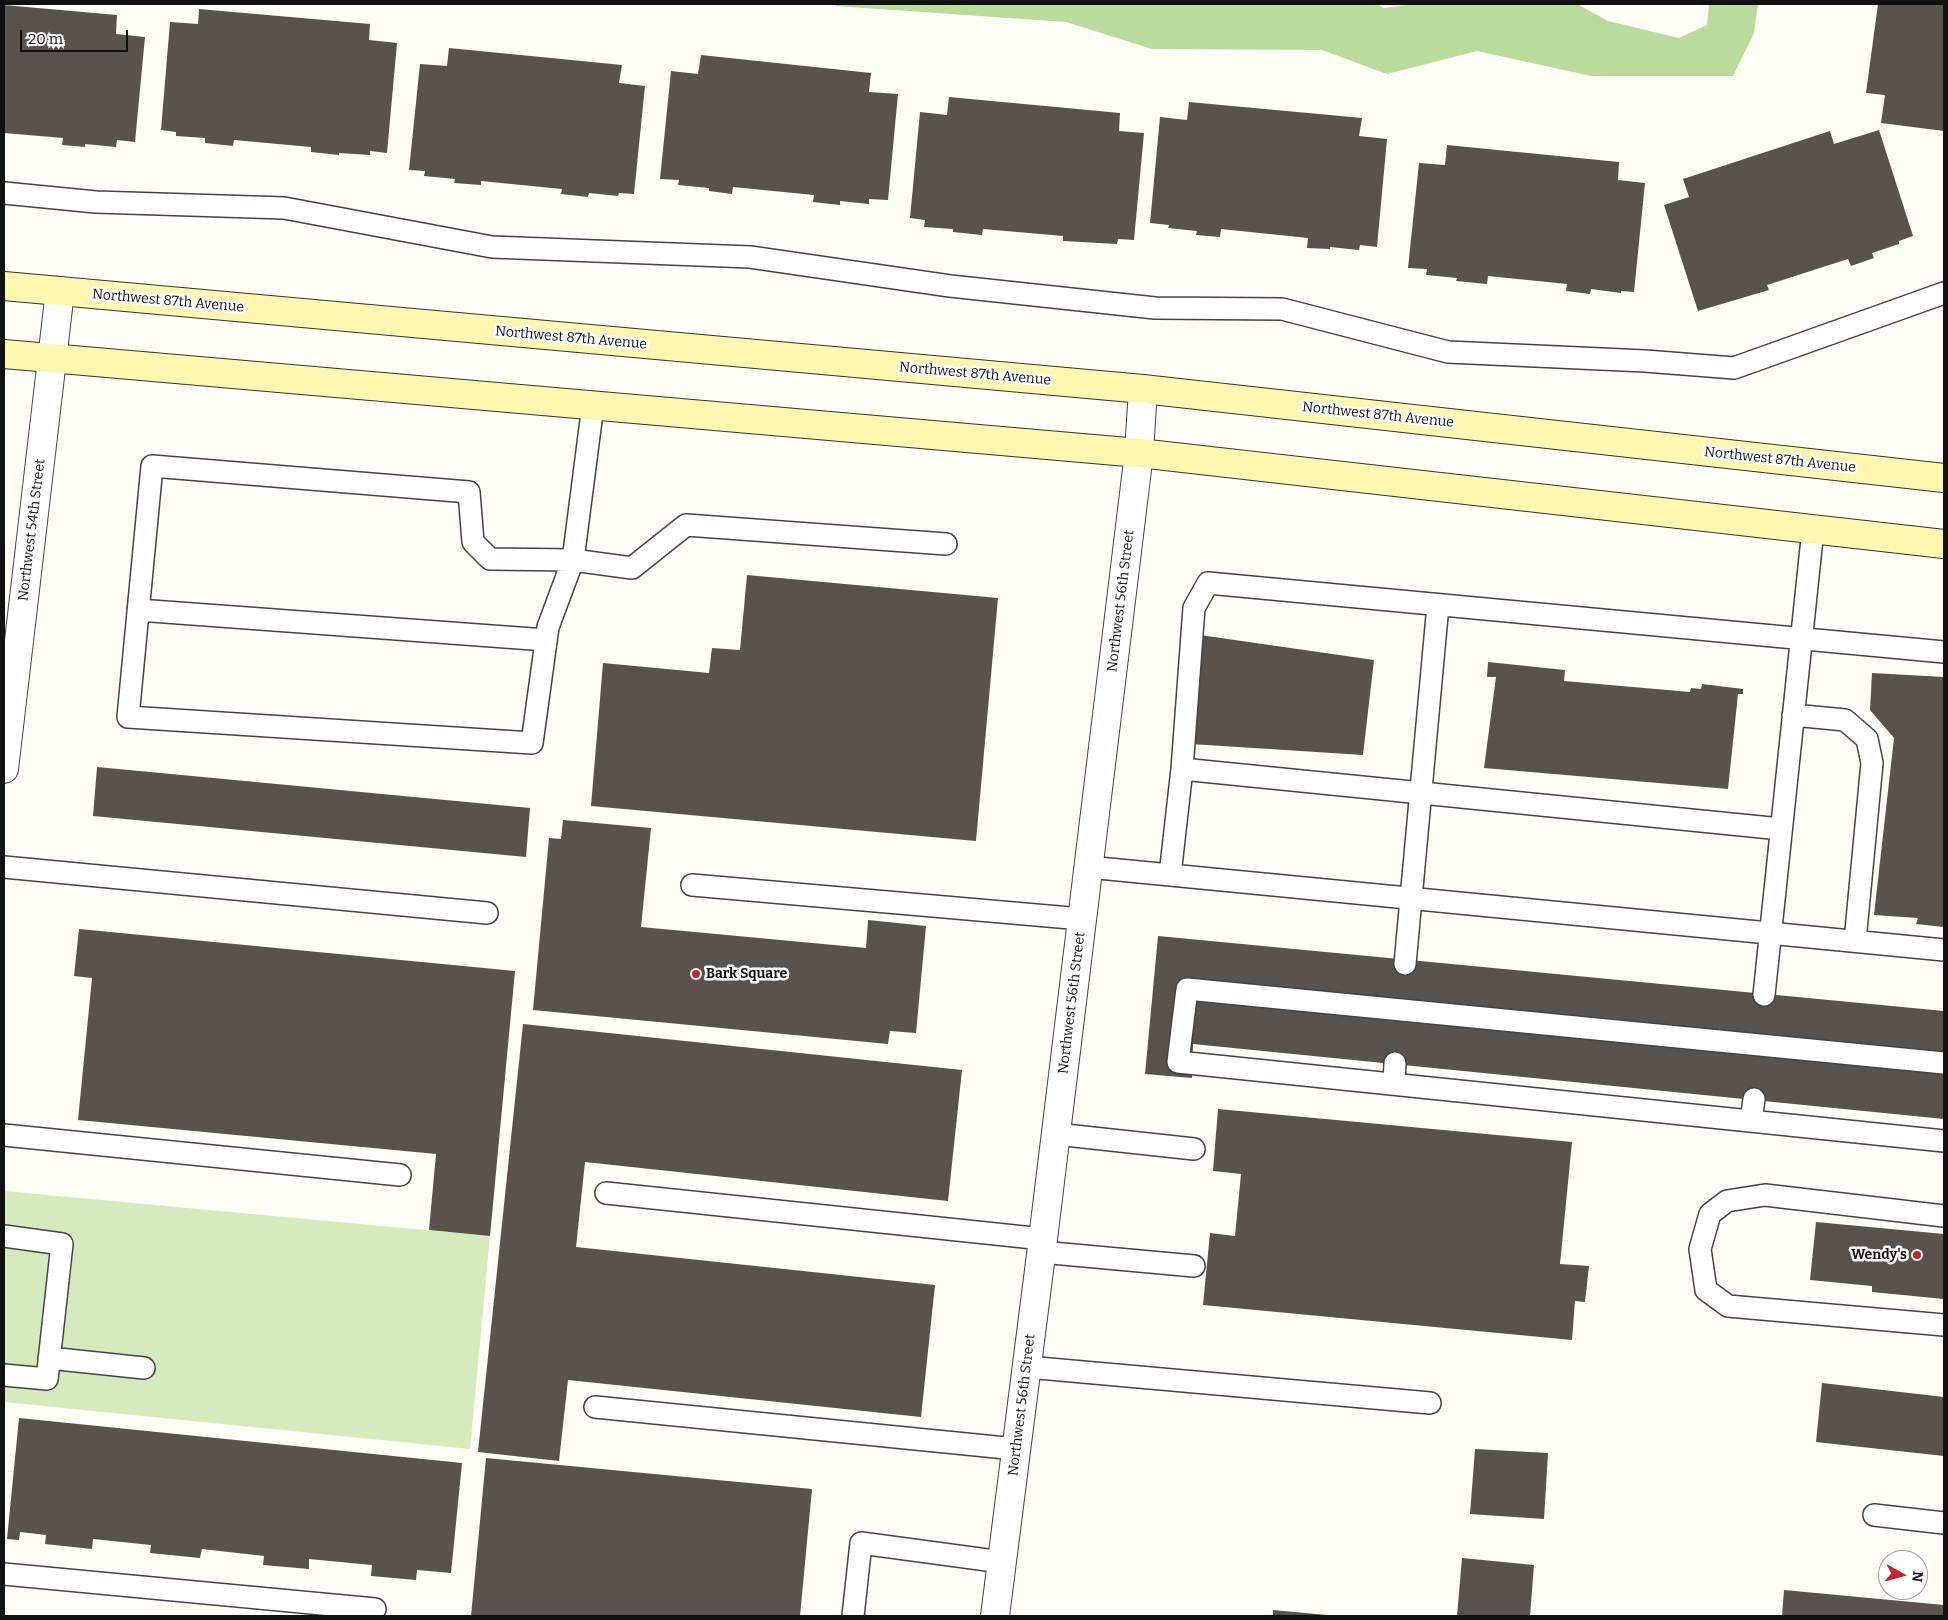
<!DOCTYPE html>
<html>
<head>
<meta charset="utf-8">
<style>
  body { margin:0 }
  #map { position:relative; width:1948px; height:1620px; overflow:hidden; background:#fffdf5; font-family:Bitter,serif }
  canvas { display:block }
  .frame { position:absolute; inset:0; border:5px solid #111; pointer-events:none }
  .north { position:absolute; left:1878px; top:1550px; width:50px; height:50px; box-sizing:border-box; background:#fff; border:1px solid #a0a0a0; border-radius:50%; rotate:97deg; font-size:14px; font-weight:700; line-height:20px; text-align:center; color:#111 }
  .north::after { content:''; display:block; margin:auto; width:18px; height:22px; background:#c4262e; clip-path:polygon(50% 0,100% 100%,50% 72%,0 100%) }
  .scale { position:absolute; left:20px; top:30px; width:108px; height:22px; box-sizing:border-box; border:2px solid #111; border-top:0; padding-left:6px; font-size:15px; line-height:18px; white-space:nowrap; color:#111; -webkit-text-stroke:4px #fff; paint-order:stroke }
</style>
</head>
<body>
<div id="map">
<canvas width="1948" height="1620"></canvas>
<div class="frame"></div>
<div class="north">N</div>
<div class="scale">20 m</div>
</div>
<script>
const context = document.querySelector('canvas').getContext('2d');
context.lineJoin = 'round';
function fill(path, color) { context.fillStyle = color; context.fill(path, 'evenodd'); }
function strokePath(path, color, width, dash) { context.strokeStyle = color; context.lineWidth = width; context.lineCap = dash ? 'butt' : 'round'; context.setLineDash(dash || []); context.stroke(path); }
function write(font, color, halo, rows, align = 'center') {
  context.font = font + ' Bitter,serif'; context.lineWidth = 5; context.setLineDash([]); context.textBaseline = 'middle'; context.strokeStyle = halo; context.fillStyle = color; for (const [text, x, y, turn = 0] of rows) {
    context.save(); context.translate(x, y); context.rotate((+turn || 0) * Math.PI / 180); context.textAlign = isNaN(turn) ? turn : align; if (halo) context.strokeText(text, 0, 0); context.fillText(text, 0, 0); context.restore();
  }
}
fill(new Path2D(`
  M4 1191 490 1236 470 1449 4 1402Z`), '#d5ebbd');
fill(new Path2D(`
  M834 4H1377L1384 8 1414 4H1577L1608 21 1679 38 1707 25 1709 4H1758L1754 33 1733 76H1591L1477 51 1387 74 1322 50 1152 49 1066 22 836 6Z`), '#b9dc9c');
fill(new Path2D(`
  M1878 4H1944V131L1881 123 1885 95 1866 93Z
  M4 5 117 15 116 34 145 37 135 142 117 140 116 147 85 144V147L62 145 63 138 4 133Z
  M199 9 370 24 369 40 397 43 387 153 370 151V155L339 153V155L311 152V147L234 140 233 146 205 143V138L176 136V132L161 130 170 22 198 24Z
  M449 48 622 65 619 83 645 86 634 194 619 193 618 196 589 193 588 197 561 194 562 189 481 181V185L454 183 455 179 424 176 425 171 409 170 420 64 447 66Z
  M701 55 871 73 869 92 898 94 888 200 869 199V204L840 201V205L813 202 814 195 733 187 732 194 709 191V188L678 185 679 180 660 179 671 71 698 74Z
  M949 97 1120 113 1119 131 1144 133 1134 240 1118 239 1117 244 1063 241V236L983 229 982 235 953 232V229L924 227 925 220 910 218 920 112 947 115Z
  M1189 102 1362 118 1359 136 1387 139 1377 247 1360 245 1359 250 1330 247V249L1307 248 1308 238 1221 229 1220 237 1196 235 1197 231 1168 228 1169 225 1150 223 1160 117 1187 120Z
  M1879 130 1913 236 1899 241V244L1872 253 1874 258 1851 266 1848 259 1767 285 1769 290 1698 311 1664 205 1689 197 1683 179 1830 131 1834 144Z
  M1447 145 1619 162 1618 180 1645 183 1634 292 1621 291V293L1591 289 1590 294 1566 291 1567 284 1488 276 1487 284 1456 281 1457 278 1426 275 1427 269 1408 268 1419 163 1445 165Z
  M747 575 998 598 976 841 591 806 603 663 709 673 712 648 740 650Z
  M1200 635 1374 660 1363 755 1191 744Z
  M1488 662 1565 670 1564 681 1690 692 1691 688 1701 689 1702 684 1743 689V694H1738L1728 789 1484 768 1496 677H1487Z
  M1872 673 1944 677V927L1916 924 1918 918 1874 915 1894 738 1870 710Z
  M97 767 530 808 526 857 93 816Z
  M563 820 651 828 641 927 866 948 868 920 926 926 916 1033 890 1031 888 1044 533 1010 549 838 561 839Z
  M79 929 515 971 490 1236 429 1230 436 1154 78 1120 92 978 74 976Z
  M1158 936 1944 1011V1119L1193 1044 1192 1078 1145 1074Z
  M523 1024 962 1070 948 1201 585 1162 576 1247 935 1285 921 1417 568 1380 559 1461 478 1452Z
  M1218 1109 1572 1142 1560 1264 1589 1266 1585 1302 1575 1301 1572 1340 1203 1305 1210 1233 1235 1236 1241 1174 1213 1171Z
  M1816 1222 1944 1234V1299L1872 1292V1286L1810 1280Z
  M1822 1383 1944 1397V1456L1816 1442Z
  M19 1418 462 1463 451 1573 417 1570 416 1580 371 1576 372 1565 309 1559V1569L263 1565 264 1556 202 1549 200 1558 150 1553 151 1545 93 1539 92 1549 45 1544 46 1535 20 1532 19 1540 7 1539Z
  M1475 1449 1548 1453 1544 1519 1470 1514Z
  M486 1458 812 1489 800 1616H471Z
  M1462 1558 1534 1565 1530 1616H1457Z
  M1784 1590 1944 1605V1616H1782Z
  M1273 1610 1327 1615V1616H1273Z`), '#5a524d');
const service = new Path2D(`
  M4 193 96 202 284 208 492 247 750 257 950 286 1155 308 1282 309 1448 352 1645 361 1734 368 1944 293
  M593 405 573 560 632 568 686 525 946 544
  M152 466 469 492 473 542 490 559 573 560 548 627 532 743 128 717Z
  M138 610 546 640
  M1793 715 1845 720 1867 739 1872 763 1855 941
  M1182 769 1194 608 1208 583 1944 652
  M4 867 487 913
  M1088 867 1944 950
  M1170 875 1182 769 1781 829
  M692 885 1082 919
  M1405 964 1438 605
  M1764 995 1813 529
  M1944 1063 1187 989 1178 1062 1944 1141
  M1394 1083 1395 1063
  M1751 1121 1754 1099
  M1056 1134 1194 1149
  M4 1135 400 1175
  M606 1193 1043 1239
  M1944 1216 1765 1195 1727 1201 1710 1214 1700 1249 1706 1290 1728 1306 1944 1325
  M4 1236 62 1244 47 1379 4 1375
  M1041 1252 1194 1266
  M49 1358 144 1368
  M1027 1367 1430 1403
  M595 1407 1016 1449
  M1874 1515 1944 1523
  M4 1574 375 1609
  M853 1616 861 1543 1002 1562`);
const minor = new Path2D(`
  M4 769 60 291
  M995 1616 1043 1239 1139 453 1143 389`);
const secondary = new Path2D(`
  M4 286 1143 389 1944 478
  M4 354 1139 453 1944 544`);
strokePath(service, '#444', 24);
strokePath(minor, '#444', 30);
strokePath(secondary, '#333', 30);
strokePath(service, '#fff', 21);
strokePath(minor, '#fff', 28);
strokePath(secondary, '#fff6b0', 28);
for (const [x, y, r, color] of [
  [696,974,5,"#c4262e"],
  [1917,1255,5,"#c4262e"]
]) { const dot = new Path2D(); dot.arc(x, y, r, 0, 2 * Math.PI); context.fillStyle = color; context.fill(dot); strokePath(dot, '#fff', 2); }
write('14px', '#111', '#fff', [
  ["Northwest 87th Avenue",168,301,5],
  ["Northwest 87th Avenue",571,338,5],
  ["Northwest 87th Avenue",975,374,5],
  ["Northwest 87th Avenue",1378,415,6],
  ["Northwest 87th Avenue",1780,460,6],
  ["Northwest 54th Street",32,530,-83],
  ["Northwest 56th Street",1121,601,-83],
  ["Northwest 56th Street",1072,1003,-83],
  ["Northwest 56th Street",1022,1405,-83]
]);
write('bold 14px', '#111', '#fff', [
  ["Bark Square",706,974],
  ["Wendy's",1907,1255,"right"]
], 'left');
</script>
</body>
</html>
